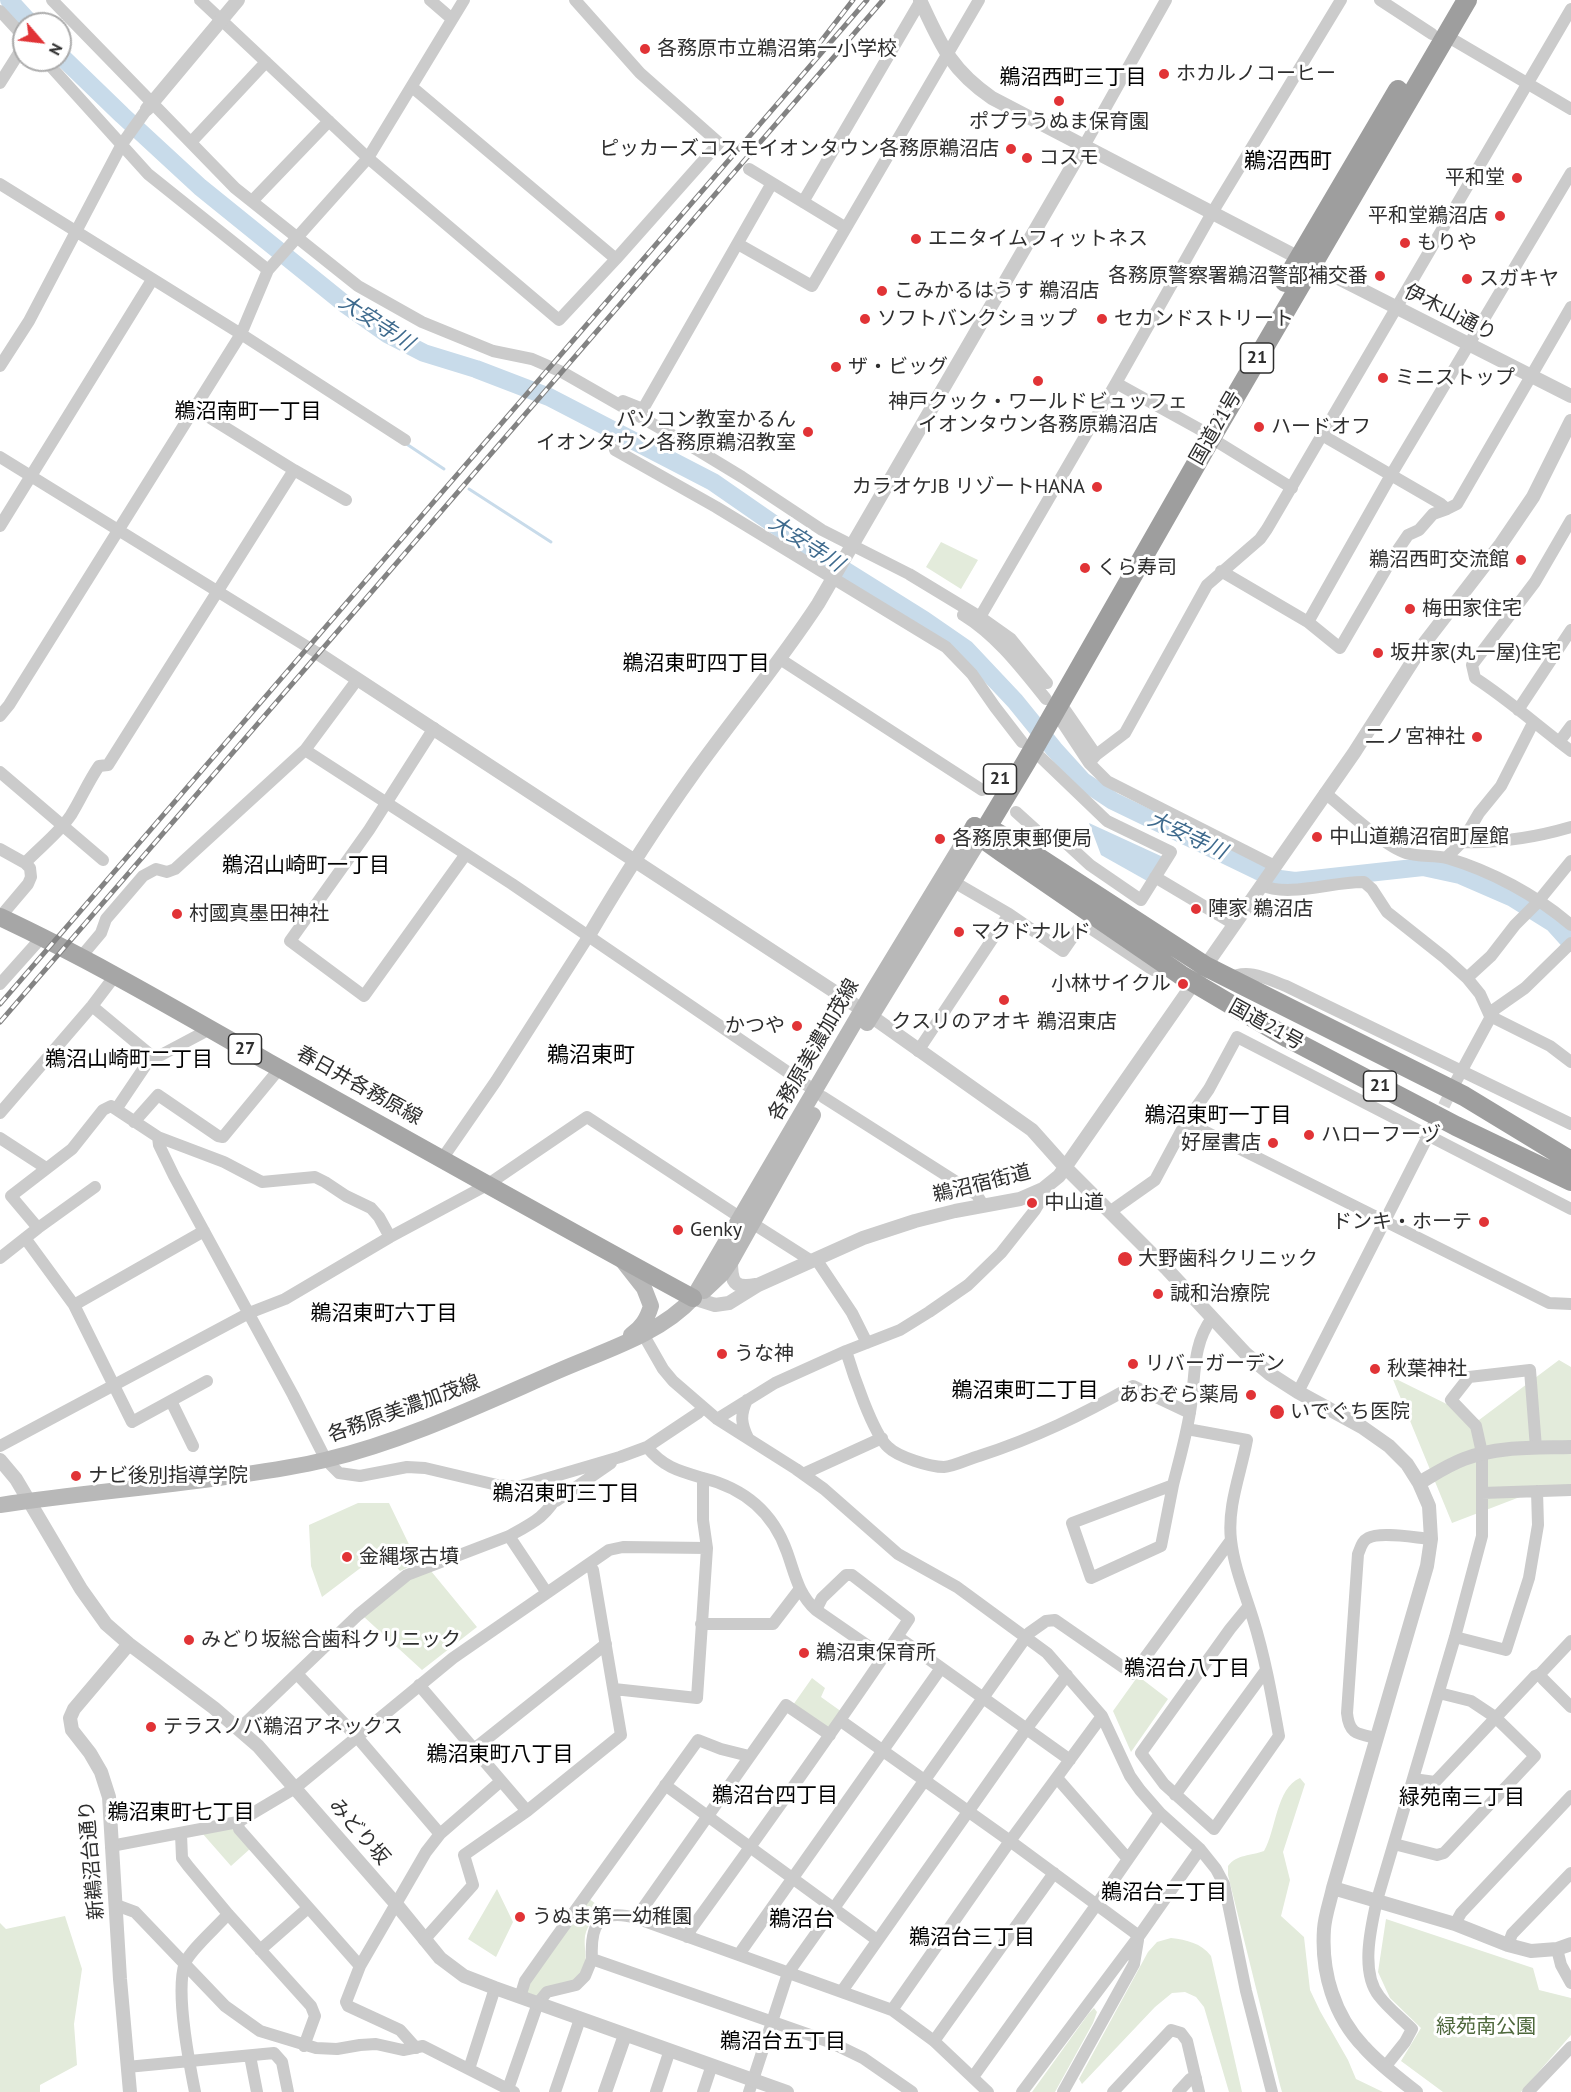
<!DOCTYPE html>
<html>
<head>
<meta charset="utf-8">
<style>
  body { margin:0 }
  #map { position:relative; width:1571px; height:2092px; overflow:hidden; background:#fff; font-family:"PT Sans",sans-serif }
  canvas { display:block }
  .north { position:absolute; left:12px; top:12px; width:60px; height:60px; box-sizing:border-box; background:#fff; border:2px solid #ababab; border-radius:50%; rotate:118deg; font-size:16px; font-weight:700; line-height:24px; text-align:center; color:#2e2e2e }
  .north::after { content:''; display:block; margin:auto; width:21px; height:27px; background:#e13336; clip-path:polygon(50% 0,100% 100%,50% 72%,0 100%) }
</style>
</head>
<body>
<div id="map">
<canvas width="1571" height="2092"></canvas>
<div class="north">N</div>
</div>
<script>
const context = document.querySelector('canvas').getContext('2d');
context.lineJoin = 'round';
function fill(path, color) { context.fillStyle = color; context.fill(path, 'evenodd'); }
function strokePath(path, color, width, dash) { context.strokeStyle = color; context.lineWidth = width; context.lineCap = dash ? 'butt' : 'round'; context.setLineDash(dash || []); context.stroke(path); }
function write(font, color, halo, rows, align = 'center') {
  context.font = font + ' "PT Sans","Noto Sans JP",sans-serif'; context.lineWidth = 6; context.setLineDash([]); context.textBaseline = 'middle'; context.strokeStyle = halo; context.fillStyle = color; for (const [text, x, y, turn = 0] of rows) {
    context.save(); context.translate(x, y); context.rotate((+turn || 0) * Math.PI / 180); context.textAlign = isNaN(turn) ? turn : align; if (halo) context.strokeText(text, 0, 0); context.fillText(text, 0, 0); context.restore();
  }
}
fill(new Path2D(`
  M941 542 978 560 961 589 926 567Z
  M1559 1360 1571 1367V1491L1546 1487 1452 1523 1392 1377 1479 1420Z
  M358 1503H389L418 1563 400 1571 383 1551 322 1597 311 1566 309 1525Z
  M431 1571 477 1627 422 1670 363 1616 410 1576Z
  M1138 1676 1168 1699 1131 1752 1113 1711Z
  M812 1678 825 1688 821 1697 842 1712 829 1731 793 1705Z
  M1300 1778 1305 1784 1283 1852 1290 1880 1281 1916 1304 1937 1310 1990 1320 2011 1348 2060 1356 2079 1383 2092H1282L1280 2085 1228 1875V1866C1237 1854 1251 1856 1264 1851 1276 1831 1276 1788 1300 1778Z
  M234 1828 251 1848 231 1866 202 1833Z
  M497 1889 513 1922 496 1957 468 1939Z
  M588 1898 604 1910C596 1917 587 1924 585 1936 583 1953 592 1966 576 1980 566 1988 549 1992 538 1998L525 1994 528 1983Z
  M65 1916 82 1969 74 2024 77 2065 40 2085V2092H0V1923L6 1929Z
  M1386 1919 1533 1968 1539 1990 1571 1998V2035L1521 2092H1443L1401 2061 1421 2028 1390 1998 1378 1972Z
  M1171 1938C1187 1940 1201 1943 1211 1956L1242 2092H1229L1204 2007 1196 1997 1185 1992 1172 1993 1155 2007 1082 2084 1079 2079 1148 1952 1157 1942Z
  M1094 2008 1097 2012 1093 2023 1055 2092H1032L1089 2013Z`), '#e3ebdb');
fill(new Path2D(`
  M1089 823 1163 857 1149 882 1101 855Z`), '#c8dbea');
strokePath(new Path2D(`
  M405 443 444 469
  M469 489 551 542`), '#c8dbea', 3);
strokePath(new Path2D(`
  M9 0 31 24
  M60 55 122 115 200 187 346 305 387 334 424 353 476 369 549 397 713 482 801 543 924 620 966 649 1015 701 1054 749 1083 781 1113 801 1258 871 1280 879 1295 881 1423 867 1460 875 1513 898 1553 923 1571 943`), '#c8dbea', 18);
strokePath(new Path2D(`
  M1436 1122 1454 1085`), '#d5d5d5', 12, [12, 6]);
strokePath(new Path2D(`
  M52 0 235 188 358 286 422 322 493 351 532 359 562 372 686 443 742 477 822 530 909 574 980 617 1011 639 1047 683
  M200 0 368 158 559 320 616 259
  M430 0 452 19
  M1380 0 1432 34
  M0 11 24 37
  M1445 35 1571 109
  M45 60 148 174 268 270
  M0 83 24 45
  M412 87 616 259 719 143 640 73 575 0
  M194 139 266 62
  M1084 146 1166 0
  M749 169 846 228
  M0 184 241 334 405 440
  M256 197 329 121
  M803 202 920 2
  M738 244 812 286 979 0
  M0 366 29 321 122 144 147 109
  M1116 383 1201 430
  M623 401 643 409 772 183
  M1322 435 1441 504 1447 509 1457 504 1571 307
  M1211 438 1292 488
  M615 450 716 507 946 647 972 674 995 707 1022 742
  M0 457 319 654
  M294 470 346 500
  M1571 520 1535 582 1472 665 1475 678C1509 700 1539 727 1571 751
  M0 526 152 280
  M1221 571 1308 622 1340 648 1393 557 1408 535 1419 530 1433 514 1447 509
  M963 615C997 636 1021 668 1046 699
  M980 617 1116 383 1212 213 1341 0
  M1308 622 1391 475 1571 173
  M780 659 982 790
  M1054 710 1089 763
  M1065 710 1096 755 1089 763 1107 781 1275 866
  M1518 710 1571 630
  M0 716 9 705 241 334 268 270 368 158 464 0
  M434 728 369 830 290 941 364 996 466 854
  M1559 742 1571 726
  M305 750 357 680
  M1096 755 1125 733 1207 585 1260 539 1267 529 1571 9
  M0 772 103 860
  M1325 793C1344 808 1384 846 1406 853 1419 857 1434 855 1447 858 1491 871 1536 895 1571 925
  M1016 812 1037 831 1066 843 1090 865 1141 900 1171 852 1107 821 1033 750
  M1462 842C1497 843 1537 837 1571 827
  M0 849 25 863C40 847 59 833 71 815 81 799 88 782 99 766L108 765 294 470 194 408
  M1446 858 1462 842 1479 813 1501 786 1533 723
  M1155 877 1234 924
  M954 882 1009 914 1063 951 1079 928 1087 926 1153 970 1171 969
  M1262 885C1287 898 1335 881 1364 882L1372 889 1387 912 1445 958 1467 978 1480 994 1490 1016 1550 1046 1571 1062
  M0 917 28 884 31 877 30 868 25 863
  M80 958 101 933 106 919 143 876 156 869 167 872 175 869 305 750 512 884 814 1090
  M1229 978C1249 968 1267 979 1286 986L1571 1124
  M1467 978 1491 956 1515 925 1536 904 1571 861
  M0 984 42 937
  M92 1006 152 1056 117 1108
  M918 1051 1009 914
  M152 1056 161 1055 210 1029
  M1454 1085 1495 1009 1525 988 1571 943
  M823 1097 977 1195 983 1205
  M0 1113 92 1006 114 977
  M134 1122 158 1095 218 1136 223 1137 280 1068
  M1186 1122 1549 1303 1571 1304
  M158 1137 159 1145 174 1176 293 1395 326 1460 339 1473 360 1476 407 1467 425 1468 497 1485 518 1487 620 1457 647 1447 698 1413 703 1408
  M0 1138 46 1168
  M442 1159 496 1081 588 937
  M1111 1211 1155 1180 1186 1122 1209 1089 1237 1037 1571 1209
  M752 1223 810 1260
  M38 1228 95 1187
  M25 1238 74 1305 132 1422 207 1381
  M0 1258 38 1228 11 1196 72 1149 103 1110 111 1106 158 1137 224 1162 262 1182 315 1177 325 1182 346 1196 371 1208 379 1217 390 1237
  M816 1259 852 1313 867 1343
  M74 1305 204 1231
  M643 1334 663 1369 673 1381 717 1419 796 1469 824 1489 898 1554 957 1587 1047 1653 1102 1716 1130 1776 1140 1790 1160 1813 1200 1849 1216 1869 1224 1884 1246 1991 1272 2092
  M846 1351C852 1371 873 1434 888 1447 898 1457 930 1467 944 1467 955 1466 968 1459 979 1456 1035 1438 1082 1415 1133 1386L1190 1413
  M1298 1392 1433 1126
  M747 1400C740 1415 741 1424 748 1438
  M171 1401 193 1446
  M717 1419 775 1383 846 1351 900 1330 929 1312 968 1285 1001 1253 1035 1210 1042 1198 1043 1189
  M1187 1429 1247 1440C1241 1473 1227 1506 1231 1540 1234 1567 1245 1593 1253 1619 1265 1657 1272 1697 1279 1736L1214 1829 1164 1784 1141 1753 1230 1629 1248 1607
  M0 1446 249 1313 285 1299 390 1237 487 1185 587 1117 741 1218
  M803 1474 882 1438
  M703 1478C743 1488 773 1512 787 1552 795 1574 798 1594 816 1610
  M1173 1485 1161 1546 1091 1578 1072 1523Z
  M1173 1485C1179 1461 1186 1437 1190 1412 1196 1379 1191 1346 1212 1318
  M1482 1493 1571 1490
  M556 1501 611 1463
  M509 1536C533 1523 548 1516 560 1490L557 1483 549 1478
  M701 1624H773L799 1590
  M898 1637 1070 1760
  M1455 1637 1506 1650 1529 1578 1538 1525 1537 1491
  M1571 1641 1540 1674 1543 1679 1571 1707
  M298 1675 357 1737 440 1834
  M419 1685 527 1811
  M614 1689 697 1698 707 1548 703 1520V1478C679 1471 663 1467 647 1447
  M841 1721 1010 1841 1139 1936
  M239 1729 358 1615 407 1575 509 1536 547 1593
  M1376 1738C1357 1734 1349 1734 1347 1713L1358 1554C1361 1547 1362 1541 1368 1538 1381 1531 1416 1538 1431 1539
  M474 1749 606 1644
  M1057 1778 1128 1859
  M1413 1779 1435 1782 1535 1676 1540 1674
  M665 1785 877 1940
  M1175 1795 1266 1670
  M238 1822 239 1829 360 1966
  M181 1834 182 1858 188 1866 228 1914 311 2006 315 2016 304 2046
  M1394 1844 1437 1855 1444 1853 1535 1756 1495 1717 1471 1701 1439 1693
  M111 1846 238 1822 295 1788 453 1658 609 1550 623 1547 707 1548
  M116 1905 135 1912 225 2006 260 2031 316 2048 337 2049 360 2045 376 2044 403 2050 423 2046 514 2092
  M636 1918 786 1705 830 1735
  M1455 1924 1461 1913 1571 1796
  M687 1937 691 1929C765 1827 839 1724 909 1619L852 1575H846L822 1598 816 1610 884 1657
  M424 1940 473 1885 464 1855 527 1811 621 1735 593 1570 588 1565
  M1508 1945 1512 1934 1571 1873
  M1557 1949 1561 1965 1571 1983
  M260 1950 308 1908
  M740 1955 742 1950 941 1668
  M842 1991 1027 1728 1067 1675
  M520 1997 525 1981 554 1940 698 1740 721 1749 749 1756
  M892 2010 1010 1841 1102 1716
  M934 2041 1054 1873
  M416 2048 400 2030 348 2006 346 2002 360 1966 426 1852 440 1834 501 1781
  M250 2056 257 2092
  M127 2067 274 2053 282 2062 288 2092
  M1385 2067 1405 2042 1412 2029C1401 2018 1388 2008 1379 1996 1360 1972 1371 1927 1377 1900L1455 1637 1482 1536V1453L1476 1426 1451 1400 1469 1377 1530 1370 1536 1448
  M467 2068 470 2066 495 1988
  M973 2077 1097 1904 1160 1813
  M508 2089 538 2003 547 1992 576 1985 585 1976 592 1959
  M195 2092C189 2062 175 1991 185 1963 190 1950 218 1926 228 1914
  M555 2092 580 2019
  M656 2092 670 2050
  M703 2092 712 2065
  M749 2092 788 1973 1029 1633 1046 1621 1055 1620 1133 1674 1231 1540
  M912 2092 863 2058 830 2042 592 1959C590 1924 599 1908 636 1918L892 2010 934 2041 988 2092
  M1022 2092 1139 1936 1200 1849
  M1063 2092 1134 1964 1138 1940
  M1113 2092 1171 2030 1181 2033 1187 2041 1199 2092
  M1178 2092 1190 2079 1196 2078
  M1528 2092 1571 2047`), '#cbcbcb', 12);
strokePath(new Path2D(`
  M920 0C941 45 950 69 992 98L1299 258 1571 396
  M147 109 238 0
  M319 654 861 1009 1032 1130 1065 1167 1166 1268 1246 1354 1270 1374 1298 1392 1362 1427 1389 1446 1407 1464 1419 1483 1429 1506 1431 1539 1427 1566 1333 1888C1330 1902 1325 1915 1324 1929 1321 1972 1334 2016 1364 2047 1379 2064 1398 2078 1416 2092
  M588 937C621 881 656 826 694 773 735 716 780 662 818 604L1084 146
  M731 1261C731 1282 734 1289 756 1285
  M693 1298 715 1305 729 1303 758 1285 863 1238 915 1221 955 1211 1020 1199 1043 1189 1059 1176 1354 753 1423 645 1501 544 1533 497 1571 421
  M0 1460 16 1479 81 1589 106 1624 129 1644 214 1708 258 1746 396 1904 440 1958 464 1976 495 1988 787 2092
  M1419 1483C1433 1475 1448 1465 1464 1459 1498 1446 1535 1448 1571 1447
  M129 1644 74 1709 70 1718 72 1730 90 1753 101 1772 109 1797 120 1979 130 2092
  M1333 1888 1455 1924 1508 1945 1531 1951 1557 1949 1571 1944
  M605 2092 625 2035`), '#cbcbcb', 14);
strokePath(new Path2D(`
  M867 1023 981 837
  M622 1260 644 1288 651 1306C647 1319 642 1327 631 1335
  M704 1291 722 1274 731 1261 813 1115
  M0 1505C79 1493 160 1487 239 1475 268 1471 296 1467 325 1460 405 1441 482 1404 558 1371 603 1351 659 1335 693 1298L873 991 974 825`), '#b8b8b8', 16);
strokePath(new Path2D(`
  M0 917C92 960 180 1012 268 1062 410 1141 551 1221 693 1298`), '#a6a6a6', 18);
strokePath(new Path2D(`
  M1285 282 1398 90
  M975 827 981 837 1002 852 1181 975 1230 1004 1288 1038 1456 1126 1571 1181
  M988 828 1025 849 1205 966 1464 1096 1571 1161
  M981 837 1026 762 1211 438 1467 0`), '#9e9e9e', 20);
const rail = new Path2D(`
  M818 45 853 0
  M0 1004 867 0
  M0 1022 883 0`);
strokePath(rail, '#838383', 5);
strokePath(rail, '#fff', 3, [9]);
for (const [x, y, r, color] of [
  [645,49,6,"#e13336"],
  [1164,74,6,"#e13336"],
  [1059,101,6,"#e13336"],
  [1011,149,6,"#e13336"],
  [1027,158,6,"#e13336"],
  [1517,178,6,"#e13336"],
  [1500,216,6,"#e13336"],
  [916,239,6,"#e13336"],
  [1405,243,6,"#e13336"],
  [1380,276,6,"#e13336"],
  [1467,279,6,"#e13336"],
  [882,291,6,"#e13336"],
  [865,319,6,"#e13336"],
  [1102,319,6,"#e13336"],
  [836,367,6,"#e13336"],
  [1383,378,6,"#e13336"],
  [1038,381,6,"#e13336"],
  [1259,427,6,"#e13336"],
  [808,432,6,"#e13336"],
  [1097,487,6,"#e13336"],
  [1521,560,6,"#e13336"],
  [1085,568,6,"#e13336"],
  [1410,609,6,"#e13336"],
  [1378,653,6,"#e13336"],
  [1477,737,6,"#e13336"],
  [1317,837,6,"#e13336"],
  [940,839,6,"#e13336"],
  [1196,909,6,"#e13336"],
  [177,914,6,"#e13336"],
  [959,932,6,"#e13336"],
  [1183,984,6,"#e13336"],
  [1004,1000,6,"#e13336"],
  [797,1026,6,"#e13336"],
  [1309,1135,6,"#e13336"],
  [1273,1143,6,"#e13336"],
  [1032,1203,6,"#e13336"],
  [1484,1222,6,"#e13336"],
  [678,1230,6,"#e13336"],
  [1125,1259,8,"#e13336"],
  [1158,1294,6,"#e13336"],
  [722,1354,6,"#e13336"],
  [1133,1364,6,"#e13336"],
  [1375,1369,6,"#e13336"],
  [1251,1395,6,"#e13336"],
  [1277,1412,8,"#e13336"],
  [76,1476,6,"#e13336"],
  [347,1557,6,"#e13336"],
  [189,1640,6,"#e13336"],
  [804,1653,6,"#e13336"],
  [151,1727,6,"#e13336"],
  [520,1917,6,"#e13336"]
]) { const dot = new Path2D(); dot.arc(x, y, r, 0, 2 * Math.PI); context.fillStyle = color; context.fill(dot); strokePath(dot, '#fff', 2); }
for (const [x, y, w] of [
  [1257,358,33],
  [1000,779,33],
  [245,1049,33],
  [1380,1086,33]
]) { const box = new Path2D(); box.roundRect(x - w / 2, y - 15, w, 30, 4.5); context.fillStyle = '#fff'; context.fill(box); strokePath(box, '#2e2e2e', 1.5); }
write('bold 18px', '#2e2e2e', null, [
  ["21",1257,358],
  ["21",1000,779],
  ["27",245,1049],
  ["21",1380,1086]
]);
write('20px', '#2e2e2e', '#fff', [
  ["各務原市立鵜沼第一小学校",657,49],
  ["ホカルノコーヒー",1176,74],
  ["ポプラうぬま保育園",1059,122,"center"],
  ["ピッカーズコスモイオンタウン各務原鵜沼店",999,149,"right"],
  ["コスモ",1039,158],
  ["平和堂",1505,178,"right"],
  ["平和堂鵜沼店",1488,216,"right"],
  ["エニタイムフィットネス",928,239],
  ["もりや",1417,243],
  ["各務原警察署鵜沼警部補交番",1368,276,"right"],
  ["スガキヤ",1479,279],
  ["こみかるはうす 鵜沼店",894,291],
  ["ソフトバンクショップ",877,319],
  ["セカンドストリート",1114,319],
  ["ザ・ビッグ",848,367],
  ["ミニストップ",1395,378],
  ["神戸クック・ワールドビュッフェ",1038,402,"center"],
  ["イオンタウン各務原鵜沼店",1038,425,"center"],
  ["パソコン教室かるん",796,420,"right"],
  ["イオンタウン各務原鵜沼教室",796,443,"right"],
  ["ハードオフ",1271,427],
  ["カラオケJB リゾートHANA",1085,487,"right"],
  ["鵜沼西町交流館",1509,560,"right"],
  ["くら寿司",1097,568],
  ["梅田家住宅",1422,609],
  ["坂井家(丸一屋)住宅",1390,653],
  ["二ノ宮神社",1465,737,"right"],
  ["中山道鵜沼宿町屋館",1329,837],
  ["各務原東郵便局",952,839],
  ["陣家 鵜沼店",1208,909],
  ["村國真墨田神社",189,914],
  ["マクドナルド",971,932],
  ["小林サイクル",1171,984,"right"],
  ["クスリのアオキ 鵜沼東店",1004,1022,"center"],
  ["かつや",785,1026,"right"],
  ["ハローフーヅ",1321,1135],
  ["好屋書店",1261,1143,"right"],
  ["中山道",1044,1203],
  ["ドンキ・ホーテ",1472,1222,"right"],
  ["Genky",690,1230],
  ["大野歯科クリニック",1138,1259],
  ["誠和治療院",1170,1294],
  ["うな神",734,1354],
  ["リバーガーデン",1145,1364],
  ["秋葉神社",1387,1369],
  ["あおぞら薬局",1239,1395,"right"],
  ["いでぐち医院",1290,1412],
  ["ナビ後別指導学院",88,1476],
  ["金縄塚古墳",359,1557],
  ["みどり坂総合歯科クリニック",201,1640],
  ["鵜沼東保育所",816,1653],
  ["テラスノバ鵜沼アネックス",163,1727],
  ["うぬま第一幼稚園",532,1917]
], 'left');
write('20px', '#2e2e2e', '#fff', [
  ["伊木山通り",1450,313,27],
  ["国道21号",1216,428,-60],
  ["国道21号",1266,1025,29],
  ["各務原美濃加茂線",814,1050,-60],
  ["春日井各務原線",359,1086,29],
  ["鵜沼宿街道",982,1184,-14],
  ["各務原美濃加茂線",404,1409,-20],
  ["みどり坂",359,1832,49],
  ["新鵜沼台通り",92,1860,-95]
]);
write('20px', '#4e683c', '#fff', [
  ["緑苑南公園",1486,2027]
]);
write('21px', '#000', '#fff', [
  ["鵜沼西町三丁目",1073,78],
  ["鵜沼南町一丁目",248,412],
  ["鵜沼東町四丁目",696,664],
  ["鵜沼山崎町一丁目",306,866],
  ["鵜沼山崎町二丁目",129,1060],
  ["鵜沼東町一丁目",1218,1116],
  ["鵜沼東町六丁目",384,1314],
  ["鵜沼東町二丁目",1025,1391],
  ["鵜沼東町三丁目",566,1494],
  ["鵜沼台八丁目",1187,1669],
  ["鵜沼東町八丁目",500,1755],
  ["鵜沼台四丁目",775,1796],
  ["緑苑南三丁目",1462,1798],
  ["鵜沼東町七丁目",181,1813],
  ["鵜沼台二丁目",1164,1893],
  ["鵜沼台三丁目",972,1938],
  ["鵜沼台五丁目",783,2042]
]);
write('italic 21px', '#3e6a8d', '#fff', [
  ["大安寺川",376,323,33],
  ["大安寺川",806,544,33],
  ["大安寺川",1187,836,25]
]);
write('22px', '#000', '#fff', [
  ["鵜沼西町",1288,162],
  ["鵜沼東町",591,1056],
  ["鵜沼台",802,1920]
]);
</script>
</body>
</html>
